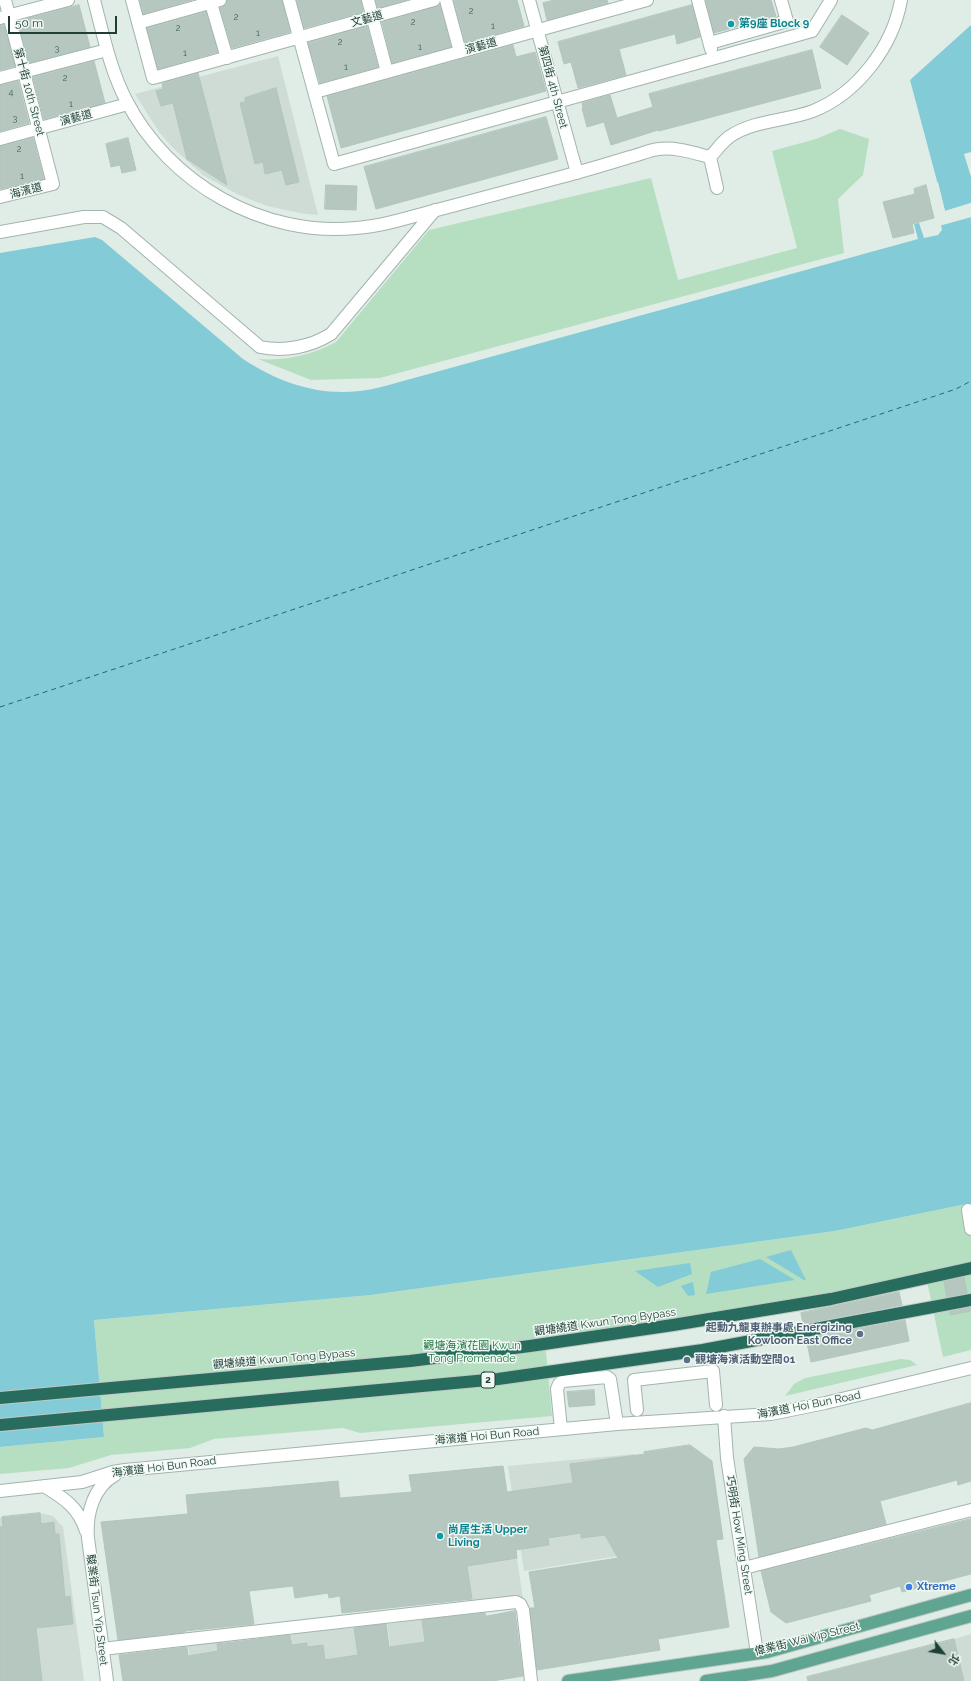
<!DOCTYPE html>
<html>
<head>
<meta charset="utf-8">
<style>
  body { margin:0 }
  #map { position:relative; width:971px; height:1681px; overflow:hidden; background:#e0ece6; font-family:Raleway,"Noto Sans TC",sans-serif }
  canvas { display:block }
  .north { position:absolute; left:923px; top:1633px; width:40px; height:40px; -webkit-text-stroke:3px #f0f8f4; paint-order:stroke; rotate:121deg; font-size:11px; font-weight:700; line-height:16px; text-align:center; color:#1f3e35 }
  .north::after { content:''; display:block; margin:auto; width:14px; height:18px; background:#1f3e35; clip-path:polygon(50% 0,100% 100%,50% 72%,0 100%) }
  .scale { position:absolute; left:8px; top:16px; width:109px; height:18px; box-sizing:border-box; border:2px solid #1f3e35; border-top:0; padding-left:5px; font-size:12px; line-height:14px; white-space:nowrap; color:#1f3e35; -webkit-text-stroke:3px #f0f8f4; paint-order:stroke }
</style>
</head>
<body>
<div id="map">
<canvas width="971" height="1681"></canvas>
<div class="north">北</div>
<div class="scale">50 m</div>
</div>
<script>
const context = document.querySelector('canvas').getContext('2d');
context.lineJoin = 'round';
function fill(path, color) { context.fillStyle = color; context.fill(path, 'evenodd'); }
function strokePath(path, color, width, dash) { context.strokeStyle = color; context.lineWidth = width; context.lineCap = dash ? 'butt' : 'round'; context.setLineDash(dash || []); context.stroke(path); }
function write(font, color, halo, rows, align = 'center') {
  context.font = font + ' Raleway,"Noto Sans TC",sans-serif'; context.lineWidth = 3; context.setLineDash([]); context.textBaseline = 'middle'; context.strokeStyle = halo; context.fillStyle = color; for (const [text, x, y, turn = 0] of rows) {
    context.save(); context.translate(x, y); context.rotate((+turn || 0) * Math.PI / 180); context.textAlign = isNaN(turn) ? turn : align; if (halo) context.strokeText(text, 0, 0); context.fillText(text, 0, 0); context.restore();
  }
}
fill(new Path2D(`
  M278 56 318 215 300 213 267 206 239 195 203 175 173 148 159 132 135 94Z
  M635 1454 649 1551 524 1571 508 1466Z
  M503 1466 523 1599 472 1604 454 1471Z
  M40 1513 53 1516 63 1527 84 1681H0V1518Z
  M453 1616 463 1681H395L387 1624Z
  M386 1624 394 1681H298L291 1634Z
  M971 1634V1681H965L964 1679V1681H932L954 1639Z
  M223 1641 228 1681H193L188 1645Z`), '#cedcd5');
fill(new Path2D(`
  M840 129 869 139 863 175 838 199 844 253 380 378 311 380 258 359C286 361 312 355 336 342L429 230 651 178 678 280 797 248 772 151 816 139Z
  M971 1203V1350L943 1357 926 1277 754 1309 545 1341 552 1416 360 1433 343 1428 214 1439 190 1448 111 1455 69 1468 0 1474V1447L104 1437 94 1320 371 1295 835 1231Z
  M901 1359 910 1360 917 1365 785 1396 794 1384 805 1378Z`), '#b6dfc1');
fill(new Path2D(`
  M971 25V152L964 154 971 177V203L945 211 910 80Z
  M971 217V1203L835 1231 371 1295 94 1320 104 1437 0 1447V253L95 237 102 240 243 359C278 382 317 396 360 391 372 390 384 386 396 383L918 239 914 224 919 223 924 238 938 235 942 230 941 225Z
  M791 1250 806 1280H804L766 1257Z
  M760 1259 795 1280 706 1294 711 1272Z
  M690 1263 692 1274 658 1287 635 1271Z
  M693 1282 695 1295 688 1296 681 1286Z`), '#83cbd6');
fill(new Path2D(`
  M938 182 945 211 971 203V205L944 212 936 183Z
  M971 215V217L939 226 940 223Z`), '#e0ece6');
strokePath(new Path2D(`
  M0 707 956 389 971 381`), '#156e7e', 1, [5, 4]);
const building = new Path2D(`
  M140 0H192L143 14Z
  M227 0H282L290 32 232 48 220 8 226 5Z
  M297 0H361L363 12 304 28Z
  M376 0H406L378 8Z
  M454 0H517L524 26 465 43Z
  M555 0H607L608 3 547 20 543 3Z
  M712 0H771L776 16 714 33 706 1Z
  M79 5 90 47 29 63 18 21Z
  M440 5 451 47 392 63 382 22Z
  M692 5 700 37 677 44 675 34 619 49 626 75 578 88 571 62 564 64 558 42Z
  M206 12 218 52 158 69 147 28Z
  M842 15 869 33 847 65 820 47Z
  M4 25 15 66 0 70V26Z
  M367 26 378 67 320 83 308 43Z
  M513 45 516 57 535 52 546 91 341 148 327 96Z
  M812 50 821 88 659 131 658 130 611 145 604 122 587 127 582 108 583 107 582 103 610 95 617 118 653 107 649 94Z
  M94 61 105 103 44 119 33 77Z
  M198 73 227 185 187 159 173 103 161 106 156 91 163 89 162 83Z
  M18 81 29 123 0 131V85Z
  M276 88 299 182 286 185 282 170 265 174 263 162 255 164 240 103 245 102V98Z
  M546 117 558 159 376 209 364 167Z
  M33 138 44 179 0 189V146Z
  M128 138 136 170 122 173 120 165 111 167 106 144Z
  M326 185 357 186 356 210 325 209Z
  M926 185 934 218 912 224 914 233 893 238 883 202 915 194 914 189Z
  M964 1277 967 1293 947 1297 944 1282Z
  M899 1292 902 1305 803 1324 801 1313Z
  M970 1308 971 1311 950 1315V1312Z
  M905 1320 909 1341 811 1362 806 1338Z
  M594 1390 595 1405 569 1407 567 1392Z
  M971 1403V1481L958 1485 957 1480 880 1501 886 1524 759 1557 744 1459 754 1447 779 1449 793 1447 866 1428 872 1430Z
  M690 1445 712 1461 723 1539 716 1540 729 1627 658 1639 660 1650 537 1670 530 1608H535L529 1572 618 1558 605 1535 581 1538V1533L548 1538 549 1545 516 1550 517 1558 467 1566 472 1599 342 1613 340 1596 329 1598 328 1593 295 1598 293 1586 249 1591 254 1624 185 1631V1632L118 1640 101 1522 188 1514 186 1495 338 1481 340 1498 412 1492 409 1475 503 1466 507 1492 573 1483 570 1464 645 1454 644 1452Z
  M40 1513 41 1524 54 1522 55 1534H59L65 1597 70 1596 73 1624 36 1628 42 1681H0V1527H3L2 1517Z
  M971 1519V1574L902 1592 900 1586 869 1595 871 1601 786 1623 771 1612 761 1571Z
  M515 1611 523 1676 492 1681H123L119 1655 187 1647 188 1656 218 1651 217 1644 290 1635 292 1645 307 1643V1647L323 1645 325 1660 358 1655 354 1628 386 1624 389 1647 425 1642 422 1620 485 1613 486 1616Z
  M954 1639 964 1681H808L807 1677Z`);
fill(building, '#b5c7bf');
strokePath(building, '#b2c6bd', 1);
const minor = new Path2D(`
  M94 0C103 34 110 69 126 100 169 184 263 237 356 228 384 226 410 217 437 210 478 199 520 188 561 177 584 171 607 164 630 157 639 155 649 150 659 149 676 147 694 153 710 157
  M132 0 153 78 434 0
  M210 0 227 58
  M289 0 334 164 812 31 831 0
  M368 0 387 72
  M446 0 460 52
  M529 0 577 173
  M698 0 711 49
  M0 18 68 0
  M138 23 220 0
  M710 43 787 21 781 0
  M0 78 107 50
  M315 92 647 0
  M0 139 128 104
  M710 157C716 151 722 142 729 137 753 120 787 121 813 111 858 93 893 46 901 0
  M710 157 717 188
  M0 197 53 184 5 0
  M0 232 84 217H103L121 228 260 347C284 352 310 347 331 334L435 210
  M968 1210 971 1229
  M637 1410 634 1380 713 1371 716 1405
  M724 1416 727 1458 757 1653
  M561 1429 557 1389 559 1384 563 1381 607 1377 610 1379 617 1424
  M44 1486C64 1498 79 1508 86 1531
  M0 1491 82 1482 113 1472 125 1470 617 1424 771 1414 825 1403 971 1368
  M744 1568 971 1510
  M102 1649 516 1602 520 1604 523 1610 531 1681
  M107 1681 88 1538C86 1515 93 1487 115 1475`);
const major = new Path2D(`
  M568 1681 767 1652 971 1595
  M706 1681 772 1671 971 1616`);
const highway = new Path2D(`
  M0 1398 410 1361 530 1346 673 1325 831 1299 971 1268
  M0 1425 498 1379 703 1350 971 1300`);
strokePath(minor, '#a2b4ad', 14);
strokePath(major, '#c0c9c6', 14);
strokePath(highway, '#c0c9c6', 14);
strokePath(minor, '#fff', 12);
strokePath(major, '#60a592', 12);
strokePath(highway, '#286c5d', 12);
for (const [x, y, r, color] of [
  [731,24,4,"#0f9aa8"],
  [860,1334,4,"#5c6f8a"],
  [687,1360,4,"#5c6f8a"],
  [440,1536,4,"#0f9aa8"],
  [909,1587,4,"#3f7fe0"]
]) { const dot = new Path2D(); dot.arc(x, y, r, 0, 2 * Math.PI); context.fillStyle = color; context.fill(dot); strokePath(dot, '#f0f8f4', 1.5); }
write('9px', '#446058', null, [
  ["2",471,11],
  ["2",236,17],
  ["2",413,22],
  ["1",493,26],
  ["2",178,28],
  ["1",258,33],
  ["2",340,42],
  ["1",420,47],
  ["3",57,48],
  ["1",185,53],
  ["1",346,67],
  ["2",65,78],
  ["4",11,92],
  ["1",71,104],
  ["3",15,118],
  ["2",19,149],
  ["1",22,176]
]);
for (const [x, y, w] of [
  [488,1380,14]
]) { const box = new Path2D(); box.roundRect(x - w / 2, y - 8, w, 16, 3); context.fillStyle = '#f0f8f4'; context.fill(box); strokePath(box, '#1f3e35', 1); }
write('bold 10px', '#1f3e35', null, [
  ["2",488,1380]
]);
write('11px', '#1f3e35', '#f0f8f4', [
  ["文藝道",367,19,-16],
  ["演藝道",481,46,-16],
  ["第四街 4th Street",553,87,75],
  ["第十街 10th Street",29,92,75],
  ["演藝道",76,118,-15],
  ["海濱道",26,191,-15],
  ["觀塘繞道 Kwun Tong Bypass",605,1322,-8],
  ["觀塘繞道 Kwun Tong Bypass",284,1359,-5],
  ["海濱道 Hoi Bun Road",809,1405,-11],
  ["海濱道 Hoi Bun Road",487,1436,-5],
  ["海濱道 Hoi Bun Road",164,1467,-7],
  ["巧明街 How Ming Street",739,1535,81],
  ["駿業街 Tsun Yip Street",97,1610,83],
  ["偉業街 Wai Yip Street",807,1639,-14]
]);
write('bold 11px', '#0d838f', '#f0f8f4', [
  ["第9座 Block 9",739,24],
  ["尚居生活 Upper",448,1530],
  ["Living",448,1543]
], 'left');
write('bold 11px', '#4e5e75', '#f0f8f4', [
  ["起動九龍東辦事處 Energizing",852,1328],
  ["Kowloon East Office",852,1341],
  ["觀塘海濱活動空間01",695,1360,"left"]
], 'right');
write('11px', '#267844', '#f0f8f4', [
  ["觀塘海濱花園 Kwun",472,1346],
  ["Tong Promenade",472,1359]
]);
write('bold 11px', '#366cbe', '#f0f8f4', [
  ["Xtreme",917,1587]
], 'left');
</script>
</body>
</html>
